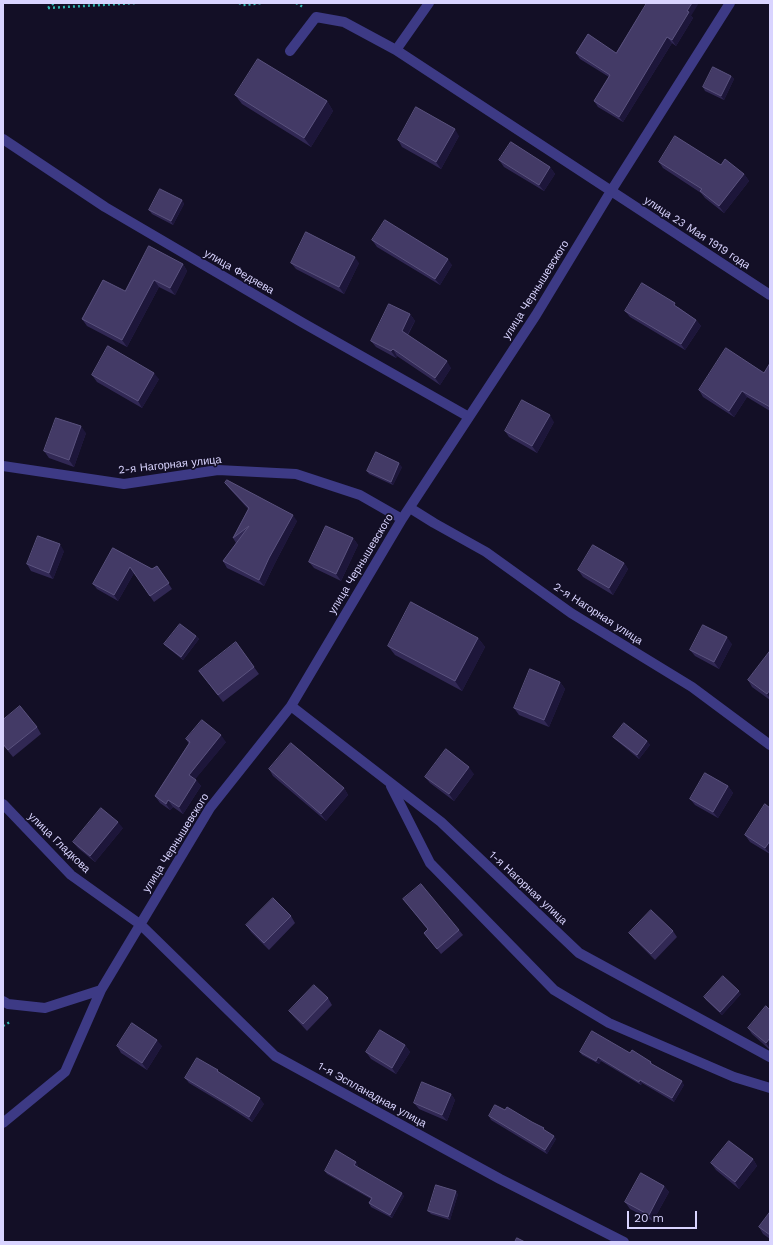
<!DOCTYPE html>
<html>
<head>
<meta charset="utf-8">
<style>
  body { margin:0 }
  #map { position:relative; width:773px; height:1245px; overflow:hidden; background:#130f26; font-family:"Work Sans",sans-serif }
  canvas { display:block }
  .frame { position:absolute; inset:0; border:4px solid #d9d4ff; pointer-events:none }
  .scale { position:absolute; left:627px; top:1211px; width:70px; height:18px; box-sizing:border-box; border:2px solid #d9d4ff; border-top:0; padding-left:5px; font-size:12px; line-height:14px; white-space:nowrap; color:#d9d4ff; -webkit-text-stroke:3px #130f26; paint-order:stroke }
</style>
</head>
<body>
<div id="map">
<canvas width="773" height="1245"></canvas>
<div class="frame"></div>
<div class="scale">20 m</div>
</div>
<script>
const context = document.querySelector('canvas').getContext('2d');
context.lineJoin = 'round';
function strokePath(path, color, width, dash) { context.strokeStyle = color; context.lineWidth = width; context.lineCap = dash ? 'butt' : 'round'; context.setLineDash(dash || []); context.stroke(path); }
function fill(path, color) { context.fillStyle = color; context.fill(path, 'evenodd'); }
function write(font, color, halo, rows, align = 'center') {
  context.font = font + ' "Work Sans",sans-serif'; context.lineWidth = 3.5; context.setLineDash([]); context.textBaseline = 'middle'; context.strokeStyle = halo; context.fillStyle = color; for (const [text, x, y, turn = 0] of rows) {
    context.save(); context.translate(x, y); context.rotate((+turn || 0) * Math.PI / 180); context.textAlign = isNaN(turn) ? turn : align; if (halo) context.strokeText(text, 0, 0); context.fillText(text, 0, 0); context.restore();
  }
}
strokePath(new Path2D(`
  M239 3 243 5 262 3
  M296 3 303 7
  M48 8 136 3
  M48 8 54 3
  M3 1026 10 1022`), '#2fb8b0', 2.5, [2, 3]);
strokePath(new Path2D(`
  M396 50 429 3
  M290 51 316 17 344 22 396 50 770 295
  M3 139 105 207 303 323 469 417
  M3 466 124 484 218 470 296 474 360 495 402 519
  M410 508 434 523 486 552 571 613 692 687 770 745
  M291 706 441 822 579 953 770 1057
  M391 786 430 863 554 990 609 1023 734 1077 770 1088
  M3 804 71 875 141 925 275 1056 500 1179 624 1242
  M3 1001 8 1004 45 1008 101 990
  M3 1123 65 1072 101 990 210 808 291 706 402 519 536 315 611 191 730 3`), '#3d3a85', 10);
fill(new Path2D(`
  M691 16 693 18 676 46 672 43 623 122 598 107 594 101 609 77 580 59 576 53H616Z
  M731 76 734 79 724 100 705 91 703 87Z
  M235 95 327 101 333 111 311 147 242 104Z
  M459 136 441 169 402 147 398 140Z
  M499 160 550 167 555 174 544 191 504 167Z
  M659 162 721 165 744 174 749 181 724 213 705 198 701 193 663 168Z
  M182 200 184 204 173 225 152 214 149 210Z
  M372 240 452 265 440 285 377 247Z
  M291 263H359L344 294 296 269Z
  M183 264 187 271 175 295 159 287 127 347 87 326 82 319 125 291Z
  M678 307 696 320 701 326 685 350 630 317 625 311Z
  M410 314 415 321 408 335 451 368 440 385 397 356 396 358 376 347 371 341Z
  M770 363V411L747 397 734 417 703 397 699 390 764 373Z
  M92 375 159 379 142 408 97 382Z
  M554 422 537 453 509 437 505 431Z
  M86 433 74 467 49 458 44 451Z
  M402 467 393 485 369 474 367 471Z
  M225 483 297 521 274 565 264 586 227 568 223 561 236 543 233 538 248 509 230 489Z
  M353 538 358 545 341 581 314 568 309 562Z
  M113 548 152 569 157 566 172 589 154 602 134 573 118 601 97 589 93 584Z
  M64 551 53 579 31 571 27 564Z
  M624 563 628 569 613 595 583 577 578 570Z
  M196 636 199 639 183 660 167 647 164 644Z
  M478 638 485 647 462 691 395 655 388 646Z
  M732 644 719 669 695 656 690 650Z
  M770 651V700L752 687 748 680Z
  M254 667 259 674 223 702 199 671Z
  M560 682 565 689 549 727 519 715 514 708Z
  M3 720 37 727 41 734 13 757 3 745Z
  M613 737 647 741 650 745 639 759 616 740Z
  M186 739 226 742 195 779 201 786 183 814 173 807 170 810 160 803 155 796 189 744Z
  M269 769 344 788 348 795 326 821 273 776Z
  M474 774 454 801 430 783 425 777Z
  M728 786 733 793 718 818 695 805 690 799Z
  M770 808V854L750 842 745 835Z
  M123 828 95 862 78 848 73 842Z
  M403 899 459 930 463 935 441 954 424 933 428 930Z
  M291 916 295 923 269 950 251 932 246 925Z
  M673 931 677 937 655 960 634 939 629 933Z
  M741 994 722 1015 706 1000 704 997Z
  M328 998 332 1005 307 1031 294 1017 289 1011Z
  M770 1010V1050L752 1034 748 1028Z
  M405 1045 410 1052 396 1074 371 1059 366 1052Z
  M117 1046H162L147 1070 121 1053Z
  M580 1052 630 1053 651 1062 653 1065 684 1085 674 1102 642 1083 641 1085 601 1061 599 1064 582 1055Z
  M218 1070 219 1073 264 1104 252 1122 229 1107 189 1083 185 1078Z
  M451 1094 455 1100 447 1121 419 1109 414 1103Z
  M489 1116 546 1131 556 1139 547 1154 491 1120Z
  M753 1159 757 1166 739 1189 716 1170 711 1163Z
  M358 1165 357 1167 404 1196 392 1218 371 1207 369 1203 371 1199 327 1174 325 1171Z
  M664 1186 669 1192 653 1221 630 1209 625 1202Z
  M458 1194 450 1220 431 1214 428 1211Z
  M770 1212V1239L763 1234 759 1227Z`), '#312854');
fill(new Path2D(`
  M692 3H699L691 16 693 18 676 46 672 40 687 11Z
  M667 37 672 43 623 122 619 117Z
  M731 76 734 79 724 100 721 96Z
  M327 101 333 111 311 147 304 138Z
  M455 129 459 136 441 169 436 162Z
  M550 167 555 174 544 191 539 185Z
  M744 174 749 181 724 213 719 206Z
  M182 200 184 204 173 225 171 221Z
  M355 257 359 263 344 294 339 287Z
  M448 259 452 265 440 285 435 279Z
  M183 264 187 271 175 295 170 288Z
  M154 280 159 287 127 347 122 340Z
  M410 314 415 321 406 337 402 331Z
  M696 320 701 326 685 350 681 344Z
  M393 349 397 356 396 358 391 351Z
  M447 361 451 368 440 385 435 378Z
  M154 373 159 379 142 408 138 401Z
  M742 391 747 397 734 417 729 411Z
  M550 415 554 422 537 453 532 446Z
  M81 426 86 433 74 467 69 460Z
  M399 463 402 467 393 485 391 482Z
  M293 515 297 521 274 565 264 586 259 580 269 558Z
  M353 538 358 545 341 581 336 574Z
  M60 544 64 551 53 579 49 573Z
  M624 563 628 569 613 595 609 588Z
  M130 567 134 573 118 601 114 595Z
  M196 636 199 639 183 660 181 657Z
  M727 637 732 644 719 669 714 662Z
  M478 638 485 647 462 691 455 681Z
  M560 682 565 689 549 727 544 720Z
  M770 690V699L767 694Z
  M221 735 226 742 193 782 189 775Z
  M647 741 650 745 639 759 637 755Z
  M469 767 474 774 454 801 449 794Z
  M196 780 201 786 183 814 179 807Z
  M728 786 733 793 718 818 713 812Z
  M344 788 348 795 326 821 321 814Z
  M168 800 173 807 170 810 166 804Z
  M118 822 123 828 95 862 90 856Z
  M770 841V854L765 848Z
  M739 991 741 994 722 1015 720 1012Z
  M770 1038V1049L766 1043Z
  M157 1040 162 1046 147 1070 142 1063Z
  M405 1045 410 1052 396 1074 392 1068Z
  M598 1057 601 1061 599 1064 596 1061Z
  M640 1080 642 1083 641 1085 639 1082Z
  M682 1081 684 1085 674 1102 672 1098Z
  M451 1094 455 1100 447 1121 442 1115Z
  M260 1098 264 1104 252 1122 249 1117Z
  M554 1136 556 1139 547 1154 545 1150Z
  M753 1159 757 1166 739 1189 735 1182Z
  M356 1162 358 1165 356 1169 354 1165Z
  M664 1186 669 1192 653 1221 649 1215Z
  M456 1191 458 1194 450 1220 448 1217Z
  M402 1193 404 1196 392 1218 390 1215Z`), '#1d163a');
const building = new Path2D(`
  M647 3H692L687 11 689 12 672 40 667 37 619 117 594 101 610 75 576 53 588 34 616 53Z
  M258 59 327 101 304 138 235 95Z
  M713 67 731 76 721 96 703 87Z
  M416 107 455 129 436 162 398 140Z
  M675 136 721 165 725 159 744 174 719 206 700 191 702 189 659 162Z
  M511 142 550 167 539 185 499 160Z
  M160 189 182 200 171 221 149 210Z
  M385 220 448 259 435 279 372 240Z
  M306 232 355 257 339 287 291 263Z
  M149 246 183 264 170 288 154 280 122 340 82 319 103 280 125 291Z
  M642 283 675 303 674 305 696 320 681 344 625 311Z
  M389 304 410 314 402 331 447 361 435 378 393 349 391 351 371 341Z
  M108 346 154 373 138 401 92 375Z
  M726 348 764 373 770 363V407L742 391 729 411 699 390Z
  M522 400 550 415 532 446 505 431Z
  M56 418 81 426 69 460 44 451Z
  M376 452 399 463 391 482 367 471Z
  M227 480 293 515 269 558 259 580 223 561 249 526 233 538 249 508 225 483Z
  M326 526 353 538 336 574 309 562Z
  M38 536 60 544 49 573 27 564Z
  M593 545 624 563 609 588 578 570Z
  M113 548 152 569 157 566 169 583 150 596 130 567 114 595 93 584Z
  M411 602 478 638 455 681 388 646Z
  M180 624 196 636 181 657 164 644Z
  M703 625 727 637 714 662 690 650Z
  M236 642 254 667 218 695 199 671Z
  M770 651V690L767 694 748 680Z
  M530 669 560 682 544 720 514 708Z
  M20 706 37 727 8 750 3 744V720Z
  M202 720 221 735 189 775 196 780 179 807 168 800 166 804 155 796 190 742 186 739Z
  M624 723 647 741 637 755 613 737Z
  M291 743 344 788 321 814 269 769Z
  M446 749 469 767 449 794 425 777Z
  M705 773 728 786 713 812 690 799Z
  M765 804 770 808V841L765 848 745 835Z
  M101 808 118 822 90 856 73 842Z
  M421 884 459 930 437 949 424 933 428 929 403 899Z
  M273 898 291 916 264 943 246 925Z
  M651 910 673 931 651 954 629 933Z
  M723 976 739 991 720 1012 704 997Z
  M314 985 328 998 303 1024 289 1011Z
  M766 1006 770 1010V1038L766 1043 748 1028Z
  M132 1023 157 1040 142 1063 117 1046Z
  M380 1030 405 1045 392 1068 366 1052Z
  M592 1031 630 1053 632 1050 651 1062 650 1063 682 1081 672 1098 640 1080 639 1082 598 1057 596 1061 580 1052Z
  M197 1058 218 1070 217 1071 260 1098 249 1117 225 1102 185 1078Z
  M422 1082 451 1094 442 1115 414 1103Z
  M495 1105 505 1110 507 1107 532 1122 544 1128 543 1129 554 1136 545 1150 489 1116Z
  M729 1141 753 1159 735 1182 711 1163Z
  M336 1150 356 1162 354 1165 402 1193 390 1215 369 1203 372 1198 325 1171Z
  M641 1173 664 1186 649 1215 625 1202Z
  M436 1185 456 1191 448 1217 428 1211Z
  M770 1212V1235L759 1227Z
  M517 1238 525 1242H515Z`);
fill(building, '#433a66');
strokePath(building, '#5a527e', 1);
write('11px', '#d9d4ff', '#130f26', [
  ["улица 23 Мая 1919 года",697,233,33],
  ["улица Федяева",239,272,30],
  ["улица Чернышевского",536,290,-58],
  ["2-я Нагорная улица",170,465,-6],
  ["улица Чернышевского",361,564,-59],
  ["2-я Нагорная улица",598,614,33],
  ["улица Гладкова",59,843,44],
  ["улица Чернышевского",176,843,-58],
  ["1-я Нагорная улица",528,888,43],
  ["1-я Эспланадная улица",372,1095,29]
]);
</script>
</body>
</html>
